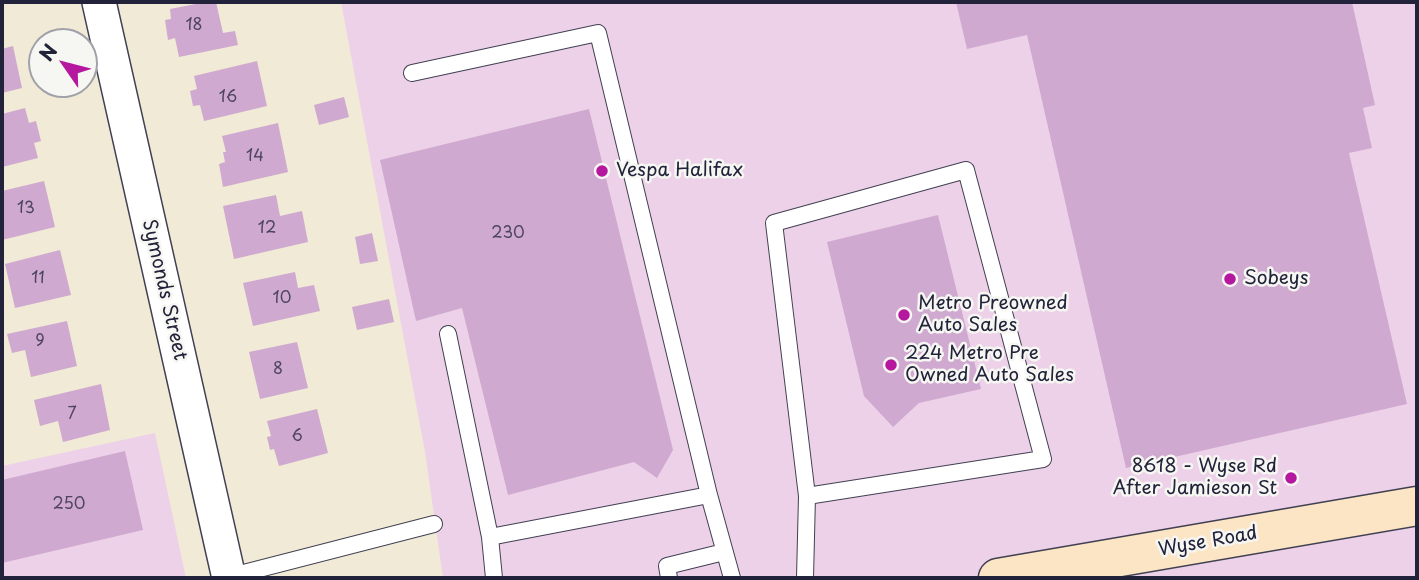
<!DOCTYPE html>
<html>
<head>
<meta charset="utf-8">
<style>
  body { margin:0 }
  #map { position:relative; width:1419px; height:580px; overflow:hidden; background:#f0ead6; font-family:"Playpen Sans",sans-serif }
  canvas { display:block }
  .frame { position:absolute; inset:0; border:4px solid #22223b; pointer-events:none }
  .north { position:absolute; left:28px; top:28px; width:70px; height:70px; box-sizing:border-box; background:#f6f6f2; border:2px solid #a1a1a9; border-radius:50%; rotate:305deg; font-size:19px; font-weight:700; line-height:28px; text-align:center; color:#22223b }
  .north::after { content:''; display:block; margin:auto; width:24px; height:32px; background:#b5179e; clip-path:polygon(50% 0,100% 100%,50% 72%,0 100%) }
</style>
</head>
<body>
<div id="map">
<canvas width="1419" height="580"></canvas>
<div class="frame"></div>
<div class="north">N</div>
</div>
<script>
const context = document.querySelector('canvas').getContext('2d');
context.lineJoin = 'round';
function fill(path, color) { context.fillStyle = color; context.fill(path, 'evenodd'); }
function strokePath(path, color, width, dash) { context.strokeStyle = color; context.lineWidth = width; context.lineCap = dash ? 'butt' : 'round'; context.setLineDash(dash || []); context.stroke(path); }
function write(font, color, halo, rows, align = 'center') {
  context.font = font + ' "Playpen Sans",sans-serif'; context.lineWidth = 5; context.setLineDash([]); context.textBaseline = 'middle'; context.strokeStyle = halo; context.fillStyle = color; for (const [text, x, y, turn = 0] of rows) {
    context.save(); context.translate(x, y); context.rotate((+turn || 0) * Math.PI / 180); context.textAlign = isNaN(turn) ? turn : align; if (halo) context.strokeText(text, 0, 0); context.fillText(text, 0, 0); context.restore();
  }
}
fill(new Path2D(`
  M341 2H1417V578H443L425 452Z
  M155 433 186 578H2V466Z`), '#edd1e9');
fill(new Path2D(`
  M206 2H216L223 33 235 31 238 45 179 57 175 38 168 40 165 20 171 19 170 9Z
  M956 2H1352L1375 105 1363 108 1372 148 1349 153 1407 404 1126 468 1027 35 967 49Z
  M13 46 22 88 2 93V49Z
  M257 61 267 106 204 121 200 105 193 106 190 91 197 89 194 76Z
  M344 97 349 117 319 125 314 105Z
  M25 108 29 123 36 121 41 141 34 143 38 158 2 167V114Z
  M589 109 673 450 657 478 634 462 508 495 462 308 416 321 380 160Z
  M278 123 288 172 223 187 219 164 225 162 223 152H226L222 136Z
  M44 181 55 227 2 240V191Z
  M276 195 280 216 302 211 308 242 234 259 223 206Z
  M938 215 981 389 919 403 893 427 864 396 827 242Z
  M372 233 378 261 360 264 355 237Z
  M60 250 71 295 15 308 5 264Z
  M295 272 298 288 314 285 320 311 253 326 243 283Z
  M389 299 394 322 357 330 352 307Z
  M67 321 77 366 31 377 25 350 12 353 7 334Z
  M297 342 308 388 260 399 249 352Z
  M101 384 110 430 63 442 58 421 40 426 34 400Z
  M317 409 328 453 279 466 274 449 270 450 267 437 271 436 267 421Z
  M125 451 143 530 2 563V480Z`), '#cfa9cf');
const service = new Path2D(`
  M412 73 598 33 709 495 732 578
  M448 334 490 537
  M228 577 434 524
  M494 578 490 537 709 495
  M669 578 667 566 724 552
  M805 578 807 496 774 223 966 170 1043 459 807 496`);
const minor = new Path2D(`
  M99 2 229 578`);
const secondary = new Path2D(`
  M998 578 1417 506`);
strokePath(service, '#414052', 18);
strokePath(minor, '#414052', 36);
strokePath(secondary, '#414052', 41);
strokePath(service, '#fff', 16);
strokePath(minor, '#fff', 33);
strokePath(secondary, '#fce5c4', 38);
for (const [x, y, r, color] of [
  [602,171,7,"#b5179e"],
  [1230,279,7,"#b5179e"],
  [904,315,7,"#b5179e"],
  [891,365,7,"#b5179e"],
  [1291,478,7,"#b5179e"]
]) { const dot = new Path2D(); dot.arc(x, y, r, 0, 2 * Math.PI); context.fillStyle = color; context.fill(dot); strokePath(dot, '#f6f6f2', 2.5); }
write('16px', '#4d4460', null, [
  ["18",194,26],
  ["16",228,98],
  ["14",255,157],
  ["13",26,209],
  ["12",267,229],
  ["230",508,234],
  ["11",38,279],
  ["10",282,299],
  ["9",40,342],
  ["8",278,370],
  ["7",72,415],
  ["6",297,437],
  ["250",69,505]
]);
write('19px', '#22223b', '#f6f6f2', [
  ["Vespa Halifax",616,171],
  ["Sobeys",1244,279],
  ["Metro Preowned",918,304],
  ["Auto Sales",918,326],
  ["224 Metro Pre",905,354],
  ["Owned Auto Sales",905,376],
  ["8618 - Wyse Rd",1277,467,"right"],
  ["After Jamieson St",1277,489,"right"]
], 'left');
write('19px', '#22223b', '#f6f6f2', [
  ["Symonds Street",164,290,77],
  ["Wyse Road",1208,542,-10]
]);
</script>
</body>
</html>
